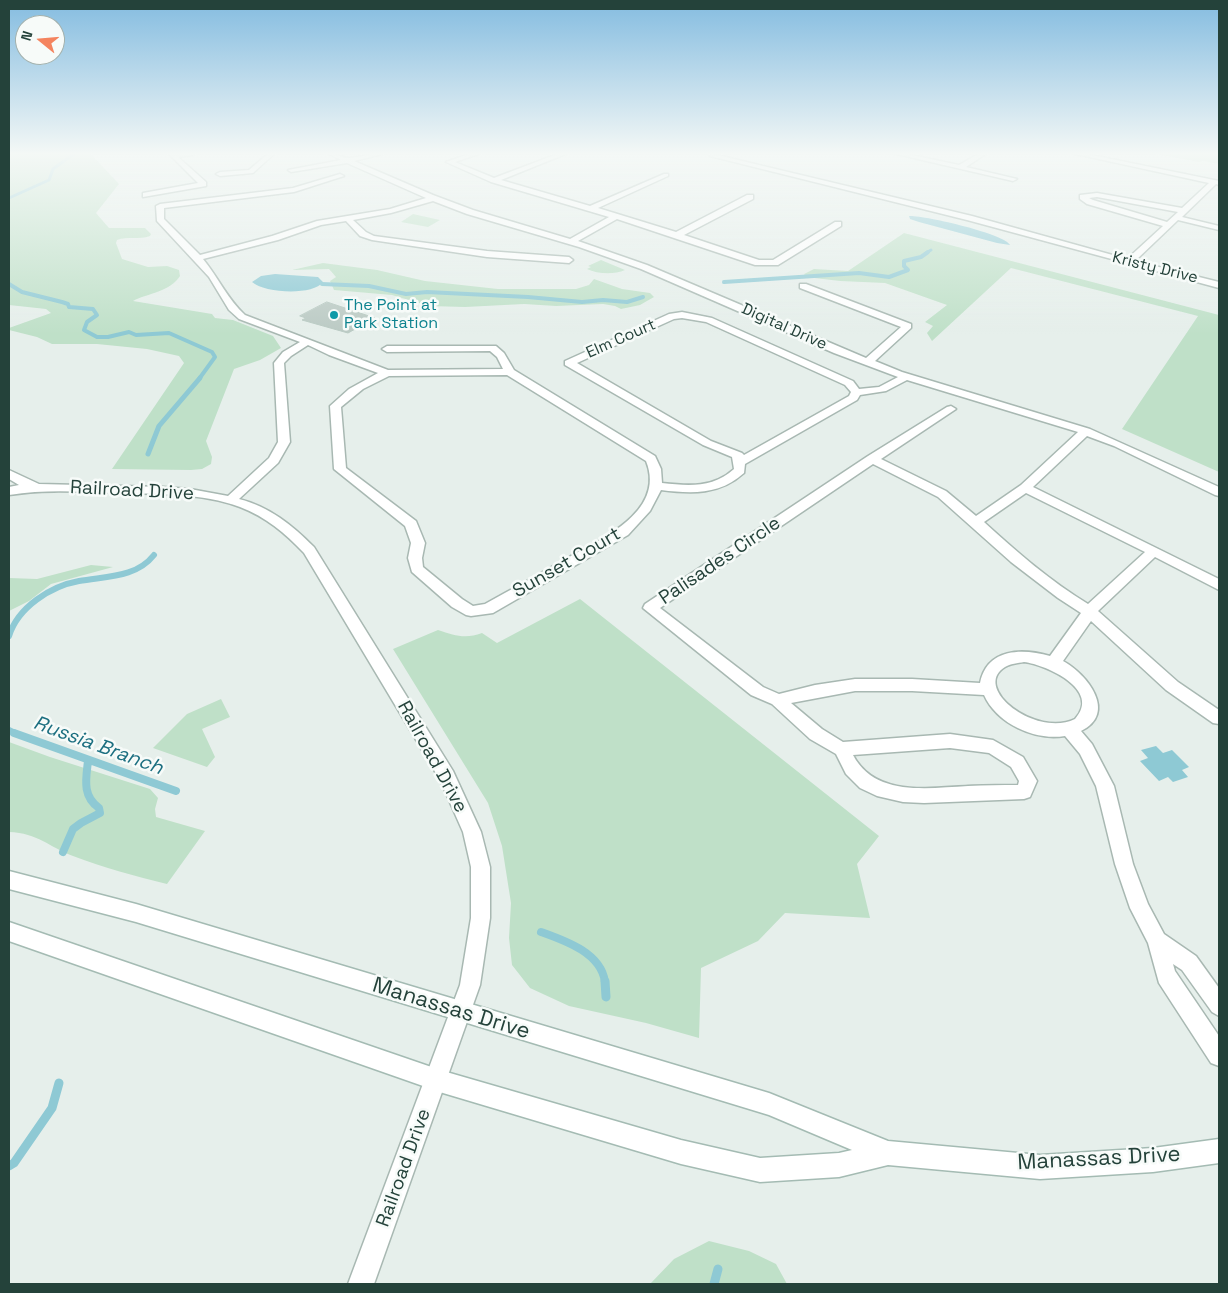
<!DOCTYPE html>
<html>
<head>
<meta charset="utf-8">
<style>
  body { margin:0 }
  #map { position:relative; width:1228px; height:1293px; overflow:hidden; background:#e6efeb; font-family:"Space Grotesk",sans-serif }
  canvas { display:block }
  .frame { position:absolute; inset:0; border:10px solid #24423a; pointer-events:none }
  .north { position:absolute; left:15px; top:15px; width:50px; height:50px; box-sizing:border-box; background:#f7fbf9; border:1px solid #a3b1ad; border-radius:50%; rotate:287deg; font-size:14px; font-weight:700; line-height:20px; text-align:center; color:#24423a }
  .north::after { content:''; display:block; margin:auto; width:18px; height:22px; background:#f4845f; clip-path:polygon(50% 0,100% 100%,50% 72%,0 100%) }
</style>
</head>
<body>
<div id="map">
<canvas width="1228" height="1293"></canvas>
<div class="frame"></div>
<div class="north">N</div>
</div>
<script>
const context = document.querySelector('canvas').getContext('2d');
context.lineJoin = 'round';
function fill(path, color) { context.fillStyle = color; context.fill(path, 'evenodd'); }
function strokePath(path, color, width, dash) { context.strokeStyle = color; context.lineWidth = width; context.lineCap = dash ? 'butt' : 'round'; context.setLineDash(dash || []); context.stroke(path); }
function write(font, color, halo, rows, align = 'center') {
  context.font = font + ' "Space Grotesk",sans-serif'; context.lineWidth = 5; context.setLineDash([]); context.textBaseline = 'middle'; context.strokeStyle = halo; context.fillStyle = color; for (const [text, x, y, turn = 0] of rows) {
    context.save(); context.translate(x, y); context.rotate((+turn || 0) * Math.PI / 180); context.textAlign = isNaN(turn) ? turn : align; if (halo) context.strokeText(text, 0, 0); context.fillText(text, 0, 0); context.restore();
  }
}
fill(new Path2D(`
  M9 153H90L119 184 96 213 109 228H145L151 234 150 236C139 240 128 236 117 240L116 243 122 259 148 267 167 266 179 270 180 276C170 292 148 293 133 301L212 314 215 318 233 320 273 336 281 348 260 360 234 369 206 441 212 457 211 464 202 469 191 470 112 469 184 363 179 356 147 349 97 344H52L37 337 9 330V328L51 313 46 309 9 305Z
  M1151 153H1219V164L1203 161 1199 162Z
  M413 214 440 220 428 227 401 222Z
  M904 233 1219 315V472L1122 429 1198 316 1011 268 932 341 927 333 933 326 925 322 947 305 885 283 840 281 806 277 804 274 814 269 848 271Z
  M601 260 625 270C614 275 597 274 587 269L591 267 588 266Z
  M323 263 377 270 425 281 498 289H576L589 285 594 279 622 289 650 293 654 297 640 305 621 309 615 306 603 304 556 306 524 304 465 307 429 306 392 295 334 290 330 281 336 277 329 269 292 270Z
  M91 565 113 567 51 584 29 601 9 611V578L37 579Z
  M580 599 879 836 857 864 870 918 785 913 758 941 701 968 699 1038 646 1023 569 1006 530 988 512 965 509 938 511 903 502 846 488 803 393 649 438 630C455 636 466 639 482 633L497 643Z
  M221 699 230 717 202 729 215 757 207 767 153 748 187 714Z
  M9 742 50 757 150 789 158 798 155 809 156 817 205 831 167 884C135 876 104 868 73 856 49 847 38 833 9 832Z
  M709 1241 749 1251 776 1264 787 1284H650L674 1259Z`), '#bfe0c8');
fill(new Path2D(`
  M909 216C923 215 1006 234 1010 245L997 243 919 222 910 219Z
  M275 274 318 277 323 282C313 296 264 293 252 282L261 276Z
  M1156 746 1163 753 1172 750 1189 767 1182 770 1188 777 1173 782 1168 777 1159 781 1140 761 1148 758 1141 750Z`), '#8ec9d4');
strokePath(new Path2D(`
  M9 198 49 180 53 169 75 153
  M926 253 931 250`), '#8ec9d4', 3);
strokePath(new Path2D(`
  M724 282 859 273 889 277 908 270 904 266V261L921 257 928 252
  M9 284 22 292 62 302 68 304 69 307 93 309 97 315 87 322 84 330 97 337H108L129 332 136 335 169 333 212 352 215 357 199 379
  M322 284 369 286 406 294 427 292 528 297 582 302 603 300 627 302 643 297`), '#8ec9d4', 4);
strokePath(new Path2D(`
  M148 454 159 426 200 378`), '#8ec9d4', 5);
strokePath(new Path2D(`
  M9 636C18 607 51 586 79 581 106 576 136 578 154 555
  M9 730 17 734`), '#8ec9d4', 6);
strokePath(new Path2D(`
  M14 733 176 791
  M63 852 73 829 81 823 100 813 99 808C82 796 86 779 88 761
  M541 932C566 941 601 953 605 982`), '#8ec9d4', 8);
strokePath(new Path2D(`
  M605 981 606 997
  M9 1166 14 1163 52 1108 59 1083
  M714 1284 718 1269`), '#8ec9d4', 9);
const building = new Path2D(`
  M327 302 375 318 348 333 302 320 306 318 300 316Z`);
fill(building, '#bbcac4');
strokePath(building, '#b8c9c2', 1);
const street = new Path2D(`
  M168 153H195L192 155 178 157 206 182V186L143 197V193L198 183Z
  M269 153H275L253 173 220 176 216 174 220 172 249 170Z
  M327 153C335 152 342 159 350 158 361 157 371 153 383 153L382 154 354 161 433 195 473 210 570 239 609 217 491 182 446 162 472 153H481L455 162 494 178 560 153H568L501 180 590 206 664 174H668V176L598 208 676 232 747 195H753V199L684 235 759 260H773L835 222H841V226L778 265H755L617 219 578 241 647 265 866 358 901 327 800 288V284H806L911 324V328L875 361 902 372 1090 429 1219 487V496L1215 495 1114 446 1087 436 1033 487 1219 579V590L1155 557 1098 611 1178 682 1219 710V724L1213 723 1166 690 1091 621 1063 661C1087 674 1118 713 1081 731L1092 744 1114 786 1133 864 1148 904 1164 934 1196 956 1219 988V1016L1212 1012 1182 970 1173 964 1175 971 1219 1036V1066L1211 1063 1159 983 1148 943 1130 908 1115 864 1096 786 1080 754 1065 736C1035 741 997 724 984 695L912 691H855L791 703 822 729 843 742 950 734 993 740 1023 757 1037 781 1030 797 1024 799 924 803 903 802 877 796 860 788 846 774 836 754 810 739 772 704 751 695 643 608 645 604 868 456 947 407 951 406 956 409 881 459 946 491 976 516 1021 485 1078 432 907 380 886 391 860 395 857 400 745 464 744 473C720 495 692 494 661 490L650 511 628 535 493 613 471 616 466 615 452 607 412 572 408 558 411 543 405 526 334 469 330 406 349 389 378 373 329 355 308 345 291 356 284 363 290 442 278 463 239 499C270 507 292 525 314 547L453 771 481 832 490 867V918L480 985 374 1284H348L460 985 471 918V867L463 832 440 780 304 553C285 533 266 517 240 507 202 493 158 494 119 493 82 492 46 489 9 495V487L19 485 9 479V470L39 484 163 487 190 489 228 496 269 458 278 442 274 363 283 352 300 342 239 319 229 310 209 277 157 221 156 206 160 204 293 188 340 174 344 176 294 192 164 208V219L200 255 272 236 317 221 390 209 426 198 347 163 291 172 288 170 341 160ZM433 201 467 214 579 247 641 269 834 353 898 377 879 387 859 389 853 381 712 318 682 312 669 314 565 361V365L703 445 732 457 734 469C713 488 689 486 662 483L661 469 655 456 514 370 504 353 496 346H387L382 349 387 352 490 351 497 357 503 369 388 370 245 315C228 300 218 277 203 259L278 240 321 225 346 221 360 236 372 240 487 257 569 263 573 260 569 257 487 251 374 236 366 232 353 220 391 213ZM682 318 706 322 845 385 851 392 849 396 744 455 742 453 711 441 577 363 674 319ZM507 375 646 461C667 513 597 541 562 561 536 576 510 590 485 604L473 606 462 599 423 567 422 558 425 543 416 521 346 468 341 407 363 389 389 376ZM873 464 938 497 1011 562 1058 598 1081 613 1050 656C1022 648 987 648 980 683L912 679H855L815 685 779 694 763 687 660 608ZM1026 493 1145 552 1088 604C1050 581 1017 552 984 522ZM1024 662C1047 665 1102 690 1075 719 1036 738 971 688 1005 667 1010 664 1018 663 1024 662ZM950 748 989 753 1011 767 1019 781 1018 785C1001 785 985 785 968 786 928 788 875 797 853 755Z
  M892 153H902L959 165 980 153H987L966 167 1017 179 1013 181Z
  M1071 153H1082L1219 181V185L1216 184 1182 217 1219 226V230L1178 220 1135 261 1219 282V288L967 220 710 156 713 154 972 216 1127 259 1163 226 1087 204 1080 199V195L1097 193 1182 208 1209 183ZM1097 197 1178 212 1167 222 1093 200 1089 198Z`);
const secondary = new Path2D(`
  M9 871 136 904 769 1093 888 1141 1040 1155 1153 1148 1219 1139V1163L1153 1172 1040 1179 888 1165 839 1177 760 1182 681 1164 443 1093 9 941V922L443 1071 681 1140 760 1158 839 1153 852 1150 769 1115 136 922 9 889Z`);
strokePath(street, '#a8b8b2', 3);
strokePath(secondary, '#a4bbb3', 3);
fill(street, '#fff');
fill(secondary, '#fff');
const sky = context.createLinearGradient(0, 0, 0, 334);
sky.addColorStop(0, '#84bce0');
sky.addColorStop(0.46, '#f4f8f6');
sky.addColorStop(1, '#f4f8f600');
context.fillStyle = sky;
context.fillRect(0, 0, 1228, 334);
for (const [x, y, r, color] of [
  [334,315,5,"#0f9aa8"]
]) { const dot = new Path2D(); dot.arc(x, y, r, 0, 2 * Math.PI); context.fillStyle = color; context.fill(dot); strokePath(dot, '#f7fbf9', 2); }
write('16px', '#24423a', '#f7fbf9', [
  ["Kristy Drive",1155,268,14],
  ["Digital Drive",784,327,24],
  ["Elm Court",621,339,-24]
]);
write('16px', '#0d838f', '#f7fbf9', [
  ["The Point at",344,306],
  ["Park Station",344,324]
], 'left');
write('19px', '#24423a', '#f7fbf9', [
  ["Railroad Drive",132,491,3],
  ["Palisades Circle",720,561,-34],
  ["Sunset Court",567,563,-30],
  ["Railroad Drive",432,757,61],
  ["Railroad Drive",404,1168,-70]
]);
write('italic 20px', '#1c6f80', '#f7fbf9', [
  ["Russia Branch",98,746,20]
]);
write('22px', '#24423a', '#f7fbf9', [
  ["Manassas Drive",451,1009,17],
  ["Manassas Drive",1099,1159,-3]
]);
</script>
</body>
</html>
